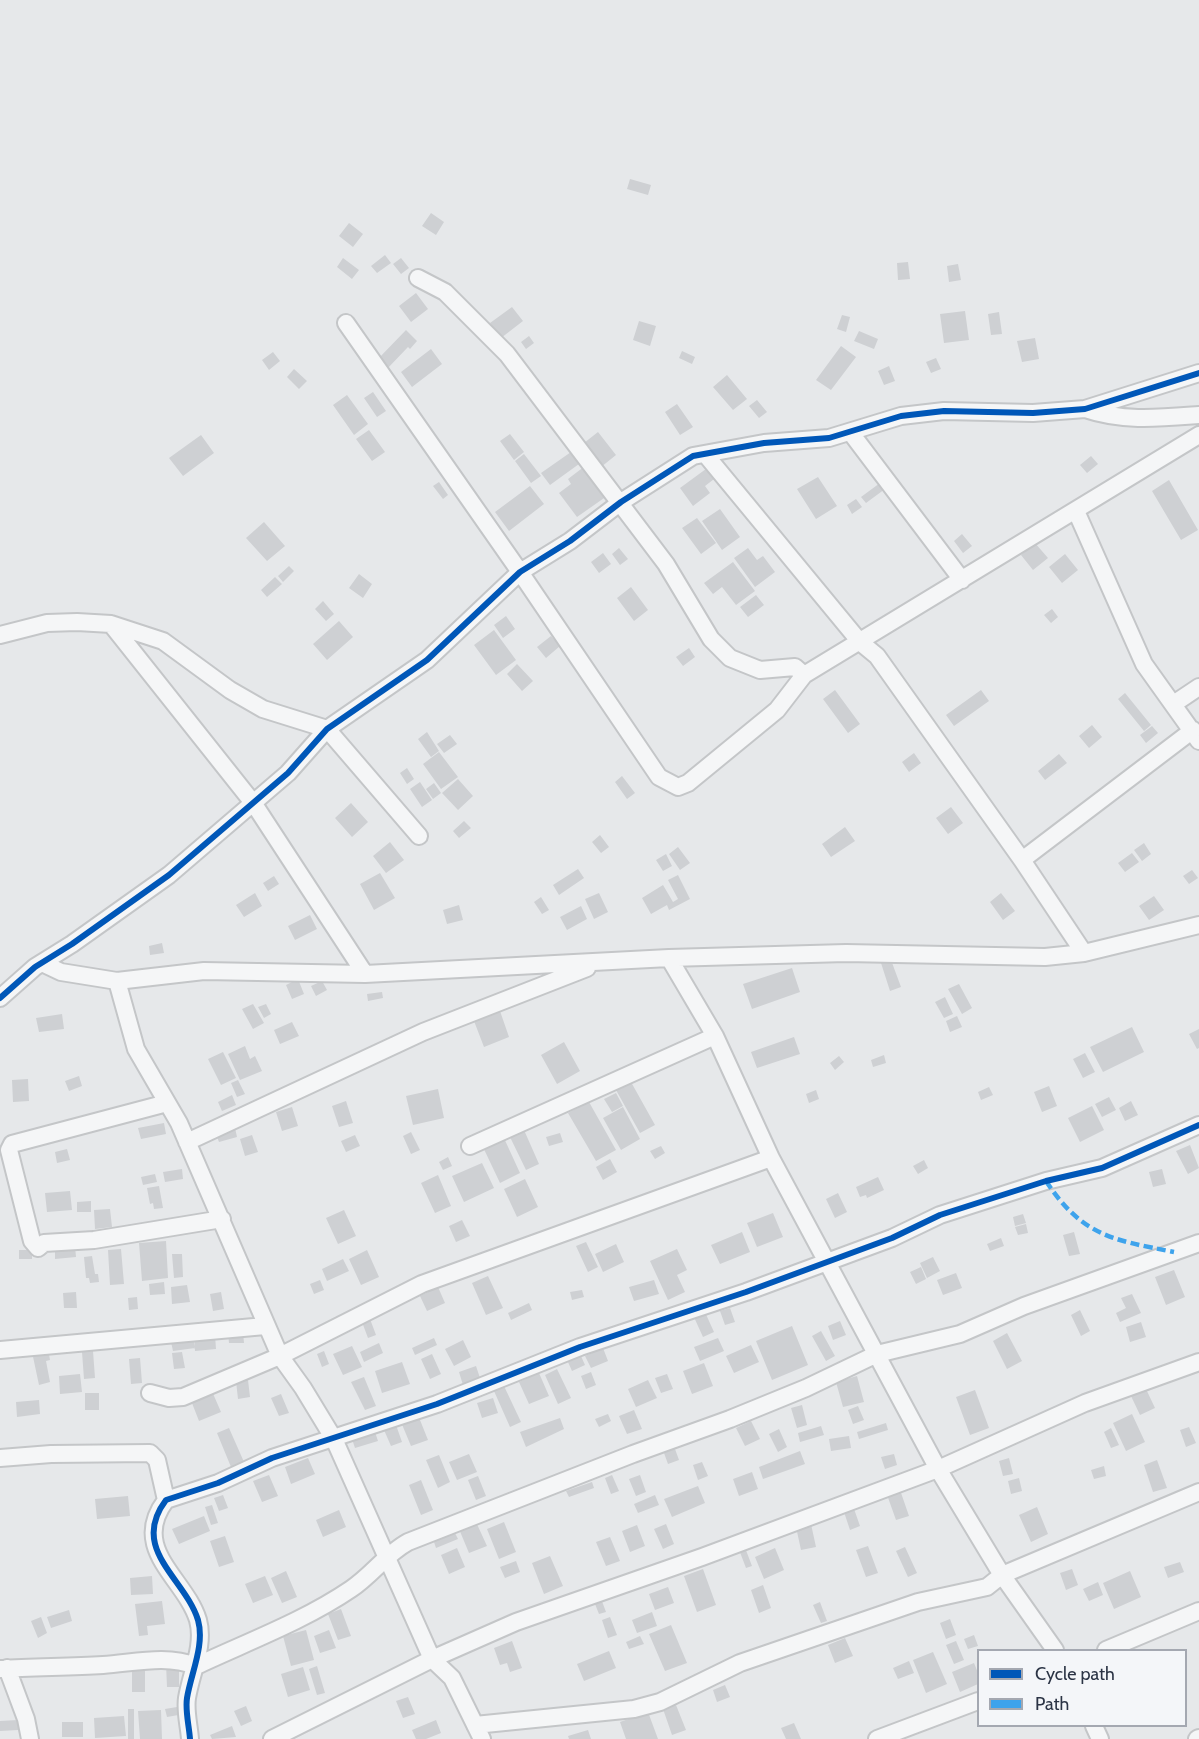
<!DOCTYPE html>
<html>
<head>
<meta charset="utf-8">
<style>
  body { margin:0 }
  #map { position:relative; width:1199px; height:1739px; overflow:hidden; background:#e6e8ea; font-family:Cabin,sans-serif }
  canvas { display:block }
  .legend { position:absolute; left:977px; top:1649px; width:210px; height:78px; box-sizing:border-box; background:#f4f6f9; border:2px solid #a4a8b1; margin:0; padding:8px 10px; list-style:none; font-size:18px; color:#2b3445 }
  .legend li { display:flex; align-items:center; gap:12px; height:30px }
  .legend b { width:30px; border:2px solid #a4a8b1 }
</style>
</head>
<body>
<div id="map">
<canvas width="1199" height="1739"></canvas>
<ul class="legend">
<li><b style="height:8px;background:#0057b8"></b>Cycle path</li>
<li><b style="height:8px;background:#3ea3ec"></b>Path</li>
</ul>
</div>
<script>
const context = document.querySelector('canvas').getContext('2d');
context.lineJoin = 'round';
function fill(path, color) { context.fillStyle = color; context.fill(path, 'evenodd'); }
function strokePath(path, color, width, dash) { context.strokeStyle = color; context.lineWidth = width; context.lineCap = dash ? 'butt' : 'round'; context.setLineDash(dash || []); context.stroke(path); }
fill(new Path2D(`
  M630 179 651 185 648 195 627 189Z
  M431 213 444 222 436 235 422 226Z
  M349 223 363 234 353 247 339 236Z
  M385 255 391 263 377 273 371 266Z
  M343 258 359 270 352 279 337 267Z
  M401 258 409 268 401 274 393 264Z
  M908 262 910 279 898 280 897 263Z
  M958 264 961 280 949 282 947 266Z
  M416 293 428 309 411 322 399 306Z
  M512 307 523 321 501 338 490 323Z
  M965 311 969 340 944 343 940 314Z
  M999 312 1002 334 991 335 988 314Z
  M842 315 850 317 846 332 837 329Z
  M639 321 656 326 650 346 633 340Z
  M406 330 417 341 410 349 408 347 387 369 377 360Z
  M859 331 878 339 874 349 854 341Z
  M529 336 534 343 526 349 521 342Z
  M1035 338 1039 359 1022 362 1017 341Z
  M841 346 856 357 831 390 816 380Z
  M431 349 442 364 412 387 401 372Z
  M682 351 695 357 692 364 679 358Z
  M273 352 280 361 269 370 262 360Z
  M936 358 941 369 931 373 926 362Z
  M889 366 895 381 884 385 878 371Z
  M294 369 307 381 299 389 287 377Z
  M727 375 747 399 733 410 713 387Z
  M373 392 386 411 377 417 364 398Z
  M347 395 368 424 354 435 333 405Z
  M757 400 767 412 759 418 749 406Z
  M677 404 693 427 680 435 665 412Z
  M369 430 385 452 372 461 356 439Z
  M598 432 616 455 601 467 584 443Z
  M510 434 524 452 514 460 500 441Z
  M201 435 214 453 183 476 169 458Z
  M571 452 579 464 550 485 541 473Z
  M524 454 541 476 531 483 515 461Z
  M1091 456 1098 464 1087 473 1080 465Z
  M585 466 607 496 577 517 559 493 571 484 568 479Z
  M710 466 718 476 705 486 710 493 693 506 680 488Z
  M818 477 837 506 816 519 797 489Z
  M1169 480 1198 530 1181 540 1152 491Z
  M439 482 448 495 443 499 433 486Z
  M880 483 885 489 866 503 861 497Z
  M530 486 544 504 509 531 495 512Z
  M856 499 862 507 852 514 847 505Z
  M720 509 740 537 722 550 702 521Z
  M697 518 716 543 701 554 682 528Z
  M264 522 285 546 267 561 246 538Z
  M962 534 972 546 963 553 954 541Z
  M1035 543 1048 558 1033 570 1021 555Z
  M619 548 628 559 620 565 612 554Z
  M748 548 757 560 763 556 775 572 755 587 734 558Z
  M603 553 611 564 599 573 591 562Z
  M1065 554 1078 570 1062 583 1049 567Z
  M733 562 755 591 736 605 722 587 713 594 704 583Z
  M289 566 294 571 283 582 278 576Z
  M359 574 372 584 363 598 349 588Z
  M275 577 282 584 267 597 261 590Z
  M631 587 648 610 634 621 617 598Z
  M756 595 764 605 748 617 740 607Z
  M323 601 334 614 326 621 315 609Z
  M1052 609 1058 617 1051 623 1044 615Z
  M506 616 515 629 503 638 494 625Z
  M339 621 353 637 327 660 313 644Z
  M494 630 516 660 496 675 474 645Z
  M551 636 560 646 546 658 537 647Z
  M689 648 695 657 683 666 676 657Z
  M517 664 533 681 522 691 507 674Z
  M835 690 860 724 848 733 823 699Z
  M981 690 989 701 954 726 946 715Z
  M1125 693 1151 725 1144 731 1118 699Z
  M1092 725 1102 737 1089 748 1079 736Z
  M1152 726 1158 733 1146 743 1140 735Z
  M427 732 439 751 431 757 418 739Z
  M450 735 457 744 444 753 437 744Z
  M439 752 458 777 441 789 423 764Z
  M914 753 921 763 909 772 902 762Z
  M1059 754 1067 763 1045 780 1038 771Z
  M407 768 414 779 407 784 400 773Z
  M622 776 635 793 627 799 615 782Z
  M458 779 473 796 458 810 442 793Z
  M420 782 432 800 422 807 410 789Z
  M434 783 441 793 433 799 426 789Z
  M351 803 368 822 352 837 335 818Z
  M951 807 963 823 948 834 936 818Z
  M464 821 471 828 459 838 453 831Z
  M845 827 855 841 831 857 822 844Z
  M600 835 609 847 601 853 592 842Z
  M390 842 404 860 386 873 373 856Z
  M1144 843 1151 854 1142 861 1134 850Z
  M678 847 690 863 680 870 669 854Z
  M1132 853 1139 862 1125 872 1118 863Z
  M666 854 672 866 663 871 656 860Z
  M578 869 584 878 559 895 553 885Z
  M1192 870 1198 878 1189 884 1183 876Z
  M380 873 395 898 374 910 360 884Z
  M678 875 690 899 669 910 667 905 651 914 642 898 663 885 673 902 678 899 668 880Z
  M274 876 279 884 268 891 263 883Z
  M255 893 262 906 244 917 236 905Z
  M599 893 608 912 594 919 585 899Z
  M1001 893 1015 911 1003 920 990 902Z
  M1154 896 1164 910 1149 920 1139 906Z
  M541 897 549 910 542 914 534 902Z
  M459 905 463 920 447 924 443 910Z
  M581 906 587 919 567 930 560 917Z
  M310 915 317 929 295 940 288 926Z
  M162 943 164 953 150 955 149 946Z
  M891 960 901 987 890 991 881 963Z
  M792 968 800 992 752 1009 743 984Z
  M298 979 304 994 292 999 286 985Z
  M322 981 327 990 316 996 311 986Z
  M959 984 972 1008 962 1014 948 989Z
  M382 992 383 998 368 1001 367 994Z
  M945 997 953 1014 944 1018 935 1002Z
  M253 1004 264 1023 253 1029 242 1009Z
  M266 1004 271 1014 264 1018 258 1007Z
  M500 1011 509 1037 484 1047 474 1021Z
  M62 1014 64 1029 39 1032 36 1018Z
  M957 1016 962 1027 950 1032 946 1021Z
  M292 1022 299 1036 280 1044 274 1030Z
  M1132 1027 1144 1052 1103 1072 1090 1047Z
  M1199 1029V1048L1197 1049 1189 1034Z
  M794 1037 800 1054 757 1068 751 1052Z
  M564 1042 580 1071 557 1084 541 1055Z
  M245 1046 250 1059 255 1056 262 1071 240 1080 228 1054Z
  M223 1052 236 1078 221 1085 208 1059Z
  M1085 1053 1095 1072 1083 1078 1073 1059Z
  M884 1055 886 1063 873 1067 871 1060Z
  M839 1056 844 1062 835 1070 830 1063Z
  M79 1076 82 1086 69 1091 65 1081Z
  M28 1079 29 1101 13 1102 12 1080Z
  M238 1080 245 1094 237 1097 231 1083Z
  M631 1082 655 1125 640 1133 616 1090Z
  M1049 1086 1057 1106 1042 1112 1034 1092Z
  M989 1087 993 1095 981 1100 978 1092Z
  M438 1089 444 1118 413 1125 406 1096Z
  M816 1090 819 1099 809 1103 806 1094Z
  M616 1093 623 1106 612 1112 604 1099Z
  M232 1095 236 1105 222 1111 218 1102Z
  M1109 1097 1116 1110 1102 1117 1095 1104Z
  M346 1101 353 1123 339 1127 332 1106Z
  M1131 1101 1138 1115 1125 1121 1119 1108Z
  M589 1102 616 1150 596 1161 568 1113Z
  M1092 1106 1104 1130 1080 1142 1068 1118Z
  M292 1107 298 1126 282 1131 276 1112Z
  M623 1107 640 1139 621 1150 603 1118Z
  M164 1123 166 1134 141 1139 138 1128Z
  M235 1128 237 1137 219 1142 216 1134Z
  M524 1130 539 1164 526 1170 510 1137Z
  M411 1132 420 1150 411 1154 403 1136Z
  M560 1133 563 1142 549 1146 546 1137Z
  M252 1135 258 1152 245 1156 240 1139Z
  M355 1135 360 1146 346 1152 341 1141Z
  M503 1136 520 1173 500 1183 482 1145Z
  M1190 1145 1199 1168 1188 1174 1176 1151Z
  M661 1146 665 1153 655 1159 650 1151Z
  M67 1149 70 1160 57 1163 55 1152Z
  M448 1157 452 1166 443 1170 439 1162Z
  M610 1159 617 1172 603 1180 596 1167Z
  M924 1160 928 1168 918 1174 913 1166Z
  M482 1163 494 1188 464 1202 452 1176Z
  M182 1169 183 1179 165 1182 163 1172Z
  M1162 1169 1166 1184 1153 1187 1149 1172Z
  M155 1174 157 1182 143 1185 141 1177Z
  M438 1175 451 1206 435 1213 421 1183Z
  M878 1177 884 1190 867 1198 866 1195 860 1197 856 1187Z
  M525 1179 538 1207 517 1217 504 1189Z
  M159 1186 163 1208 154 1209 153 1203 150 1204 147 1188Z
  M70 1191 72 1210 47 1212 45 1193Z
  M838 1193 847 1212 835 1218 826 1199Z
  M91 1201V1212H77V1202Z
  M110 1209 112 1227 95 1229 94 1210Z
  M344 1210 356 1236 338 1244 326 1218Z
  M773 1213 783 1237 757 1247 747 1223Z
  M1023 1214 1026 1223 1015 1226 1013 1217Z
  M462 1220 470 1236 456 1242 449 1226Z
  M1026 1224 1028 1233 1018 1235 1015 1227Z
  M742 1232 750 1252 720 1264 711 1245Z
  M1074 1232 1080 1254 1069 1256 1063 1235Z
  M1001 1238 1004 1246 990 1251 987 1244Z
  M166 1241 168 1278 142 1281 139 1243Z
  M586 1242 598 1267 588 1272 576 1246Z
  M616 1244 624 1262 603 1272 595 1254Z
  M75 1246 76 1257 55 1259V1247Z
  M121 1249 124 1284 110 1285 108 1250Z
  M677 1249 687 1270 677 1275 685 1292 668 1300 650 1261Z
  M19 1250H32V1259H19Z
  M367 1250 379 1277 361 1285 349 1259Z
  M172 1254H182L183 1277 174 1278Z
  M92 1256 95 1274H98L99 1282 90 1283 89 1278H86L84 1257Z
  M933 1257 940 1271 927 1278 920 1263Z
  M343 1259 349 1271 327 1281 322 1269Z
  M921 1267 926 1279 916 1284 910 1272Z
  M1174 1270 1185 1297 1166 1305 1155 1277Z
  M956 1273 962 1288 943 1295 937 1280Z
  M488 1276 503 1308 486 1315 472 1283Z
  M320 1280 324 1290 314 1294 310 1284Z
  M654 1280 659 1294 634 1301 629 1287Z
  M164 1282 165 1294 150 1295 149 1284Z
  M187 1285 190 1302 172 1304 171 1287Z
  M438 1287 445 1303 427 1311 420 1296Z
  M582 1290 584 1297 572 1300 570 1292Z
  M76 1292 77 1308H64L63 1293Z
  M221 1292 224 1309 213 1311 210 1294Z
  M1132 1294 1141 1313 1120 1322 1116 1313 1126 1308 1121 1298Z
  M137 1297 138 1309 129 1310 128 1298Z
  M529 1303 532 1310 511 1320 508 1313Z
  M730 1308 735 1322 725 1325 720 1311Z
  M704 1310 714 1332 703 1337 693 1315Z
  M1080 1310 1090 1331 1081 1336 1071 1315Z
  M370 1319 376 1335 368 1338 362 1322Z
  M840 1321 846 1335 833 1340 828 1326Z
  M1141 1322 1146 1337 1130 1342 1126 1327Z
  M792 1326 808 1365 772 1380 756 1341Z
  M821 1331 835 1356 826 1361 812 1336Z
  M243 1332 244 1343H229L228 1333Z
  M1007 1333 1022 1361 1007 1369 993 1341Z
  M215 1335 216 1349 195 1351 194 1336Z
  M193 1338 195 1348 173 1351 171 1342Z
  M434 1338 437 1345 415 1355 412 1348Z
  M718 1338 724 1351 700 1361 694 1347Z
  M463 1340 471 1357 454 1366 445 1349Z
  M379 1343 383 1353 364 1362 360 1352Z
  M751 1345 759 1362 734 1373 726 1356Z
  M352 1346 362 1367 343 1375 333 1354Z
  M603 1348 608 1361 591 1368 585 1356Z
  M48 1349 50 1360 46 1361 50 1382 39 1385 32 1352Z
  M93 1351 95 1378 84 1379 82 1352Z
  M324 1351 329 1364 322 1367 317 1354Z
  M182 1352 185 1368 174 1369 172 1353Z
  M432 1354 441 1374 430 1379 421 1359Z
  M581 1356 585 1365 572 1371 568 1362Z
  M140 1358 142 1383 131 1384 129 1359Z
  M402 1362 410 1384 382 1393 375 1371Z
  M704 1363 713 1386 692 1394 683 1371Z
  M476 1366 480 1378 463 1385 459 1372Z
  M557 1369 571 1398 558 1404 545 1375Z
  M591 1372 596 1385 586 1389 581 1376Z
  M539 1373 549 1396 529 1404 519 1382Z
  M80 1374 82 1392 60 1394 59 1376Z
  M667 1374 673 1389 661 1393 655 1378Z
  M857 1376 864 1402 843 1407 836 1382Z
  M364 1377 376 1406 365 1410 351 1382Z
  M248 1380 250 1397 238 1399 236 1381Z
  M648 1380 657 1398 636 1407 628 1389Z
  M504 1386 521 1422 510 1427 494 1391Z
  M211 1389 221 1412 199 1421 190 1398Z
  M1146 1389 1155 1408 1140 1415 1131 1396Z
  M975 1390 989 1428 970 1435 956 1397Z
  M85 1393H99V1410H85Z
  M281 1394 289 1413 279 1416 271 1398Z
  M493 1398 498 1413 482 1418 477 1403Z
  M39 1400 40 1414 17 1417 16 1402Z
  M802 1405 807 1425 797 1428 791 1408Z
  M858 1406 864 1420 853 1424 848 1410Z
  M634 1410 642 1429 627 1434 619 1416Z
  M608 1414 611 1421 599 1427 595 1419Z
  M1132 1414 1145 1442 1126 1451 1113 1423Z
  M418 1415 428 1440 411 1446 401 1422Z
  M560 1418 564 1429 526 1447 520 1432Z
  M751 1421 760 1439 745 1446 736 1428Z
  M886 1423 888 1430 859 1439 857 1432Z
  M396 1425 402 1442 391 1446 384 1430Z
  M821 1426 824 1435 800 1442 798 1433Z
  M1189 1427 1196 1443 1186 1447 1180 1430Z
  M229 1428 244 1462 231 1467 217 1433Z
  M1111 1428 1119 1445 1111 1448 1104 1432Z
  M374 1429 378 1441 355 1448 351 1436Z
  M779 1429 787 1447 778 1452 769 1434Z
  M849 1436 851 1448 831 1451 829 1439Z
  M675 1449 679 1460 668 1464 664 1453Z
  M800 1451 805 1464 763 1479 759 1467Z
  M469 1454 477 1472 457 1480 449 1462Z
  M894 1454 897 1465 885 1469 881 1457Z
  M439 1455 450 1482 438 1488 426 1460Z
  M308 1458 315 1474 291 1484 285 1467Z
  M1009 1458 1013 1474 1003 1476 999 1461Z
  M1157 1460 1167 1488 1153 1492 1144 1465Z
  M702 1462 708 1476 698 1480 693 1465Z
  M1104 1466 1106 1476 1094 1479 1091 1470Z
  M752 1472 758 1489 739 1496 733 1479Z
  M269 1475 278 1496 262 1502 253 1481Z
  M612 1475 619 1491 611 1494 605 1478Z
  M640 1475 646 1492 636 1496 629 1479Z
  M478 1476 486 1496 476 1500 468 1480Z
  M1019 1478 1022 1491 1011 1494 1008 1481Z
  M421 1480 433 1510 421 1515 409 1485Z
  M592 1482 594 1488 569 1497 566 1491Z
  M698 1486 705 1503 672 1517 664 1499Z
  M899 1487 909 1516 896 1520 886 1492Z
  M223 1495 228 1508 219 1511 214 1498Z
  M655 1495 659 1505 638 1513 634 1504Z
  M128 1496 130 1516 97 1519 95 1499Z
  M212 1505 218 1523 211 1525 205 1507Z
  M853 1506 860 1526 850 1530 843 1509Z
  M1037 1507 1048 1534 1031 1542 1019 1515Z
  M339 1510 346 1527 323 1537 316 1520Z
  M204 1516 210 1531 179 1544 172 1529Z
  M476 1522 487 1546 469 1553 459 1529Z
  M504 1522 516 1552 499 1559 487 1529Z
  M666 1524 674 1544 663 1549 654 1529Z
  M811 1524 816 1547 801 1550 796 1527Z
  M637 1525 645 1546 630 1552 622 1531Z
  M454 1531 458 1539 436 1548 433 1539Z
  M225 1536 234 1562 219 1567 210 1541Z
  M610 1537 620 1561 606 1566 596 1542Z
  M744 1545 752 1566 746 1568 738 1547Z
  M868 1546 878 1573 866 1577 856 1550Z
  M905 1547 917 1573 908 1577 896 1551Z
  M457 1548 465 1567 449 1574 441 1555Z
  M775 1548 784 1570 764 1579 755 1557Z
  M550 1556 563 1586 544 1594 532 1563Z
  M516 1561 520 1572 505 1578 500 1567Z
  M1180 1562 1184 1572 1168 1578 1164 1567Z
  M703 1569 716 1605 697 1612 684 1576Z
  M1072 1569 1078 1585 1066 1590 1060 1573Z
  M286 1571 297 1597 282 1603 271 1578Z
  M1130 1571 1141 1597 1114 1609 1103 1583Z
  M152 1576 153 1594 131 1595 130 1578Z
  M265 1576 273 1595 253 1603 245 1584Z
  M1098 1582 1103 1595 1089 1601 1083 1589Z
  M763 1585 771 1608 759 1613 751 1590Z
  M668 1587 674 1603 655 1610 649 1594Z
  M600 1596 606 1612 599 1614 593 1599Z
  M162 1601 165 1624 147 1626 148 1635 139 1636 135 1604Z
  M820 1602 827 1621 821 1623 813 1605Z
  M341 1609 351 1636 338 1640 328 1614Z
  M69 1610 72 1621 51 1628 47 1617Z
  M652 1612 657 1626 637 1633 632 1620Z
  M41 1617 47 1633 38 1638 31 1621Z
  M610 1617 617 1635 608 1638 602 1620Z
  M950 1619 956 1635 946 1639 940 1623Z
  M671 1625 687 1663 665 1671 649 1634Z
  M306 1630 314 1660 291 1666 283 1636Z
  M329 1630 336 1648 320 1653 314 1636Z
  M974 1635 978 1646 968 1649 964 1639Z
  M640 1636 644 1644 629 1649 626 1642Z
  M845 1638 853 1656 835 1663 828 1645Z
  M512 1641 522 1668 510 1672 507 1663 500 1665 494 1648Z
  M956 1641 964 1660 954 1664 946 1645Z
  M609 1651 616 1668 584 1681 577 1664Z
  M933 1652 947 1684 926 1693 913 1660Z
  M909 1661 914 1673 898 1679 893 1668Z
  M974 1663 978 1673V1684L960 1692 952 1672Z
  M166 1664H179V1687H167Z
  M132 1665H145V1692H132Z
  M317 1666 325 1693 317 1695 309 1669Z
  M303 1667 310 1690 288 1697 281 1674Z
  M725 1685 730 1697 717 1702 713 1690Z
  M408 1697 415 1714 403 1718 396 1701Z
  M676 1705 686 1730 672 1735 663 1709Z
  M183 1706 184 1714 167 1717 165 1709Z
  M246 1706 252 1721 241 1726 234 1711Z
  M128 1709H134V1739H128Z
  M161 1710 162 1739H140L138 1711Z
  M648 1712 658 1739H626L620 1722Z
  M124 1716 126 1736 95 1738 94 1718Z
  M18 1720V1730L0 1731V1721Z
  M436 1720 441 1733 426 1739H416L412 1730Z
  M62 1722H83V1737H62Z
  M794 1723 801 1739H786L781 1728Z
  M232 1726 236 1737 212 1739 210 1735Z
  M588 1730 591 1739H569L568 1736Z`), '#ced0d3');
const minor = new Path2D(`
  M418 278 445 292 507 354 666 564 711 639 730 658 760 670 795 667 804 675
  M346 323 520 572 659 777 678 787 688 783 777 710 804 675 1199 435
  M1085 409C1123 422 1160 418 1199 415
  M851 433 962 580
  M705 454 860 642 877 656 1022 860 1084 953
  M1076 511 1144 664 1199 741
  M111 624 254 804 365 974
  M0 635 47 623 77 622 111 624 163 641 230 690 263 709 327 729 419 836
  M1175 703 1199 687
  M1022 860 1193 730
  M669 958 715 1036 771 1158 938 1469 1002 1575 1055 1650
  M42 963 61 972 117 981 204 971 365 974 669 958 846 953 1045 957 1084 953 1199 925
  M117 981 136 1049 179 1123 280 1356 303 1388 334 1439 432 1659 452 1678 482 1739
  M0 998 35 967 72 944 169 875 288 773 327 729 427 660 520 572 570 541 621 502 693 456 764 443 829 438 901 416 944 411 1033 413 1085 409 1199 373
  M167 1103 12 1144 9 1150 32 1241 38 1248 44 1243 94 1240 222 1219
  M187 1142 423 1032 587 968
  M470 1146 715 1036
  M0 1350 265 1326
  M150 1393 169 1398 183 1397 280 1356 422 1284 771 1158
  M0 1458 51 1454 150 1453 157 1460 166 1500
  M1106 1650 1199 1611
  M7 1668 26 1719 30 1739
  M0 1669C34 1667 69 1667 103 1665 134 1663 166 1654 196 1666 247 1642 304 1621 351 1589 372 1575 386 1554 408 1542L633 1454 730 1419 806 1388 877 1354 960 1334 1024 1306 1199 1243
  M475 1725 634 1709 660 1702 740 1663 918 1602 987 1587 1002 1575 1199 1492
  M1094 1726 1100 1739
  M190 1739C189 1725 185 1711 187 1698 191 1673 205 1645 198 1620 185 1578 129 1549 166 1500L218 1483 272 1458 437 1404 580 1347 746 1292 892 1238 940 1215 1046 1181 1102 1168 1199 1125
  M272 1739 432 1659 516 1622 702 1557 938 1469 1085 1403 1199 1362
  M877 1739 978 1701
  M1197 1739 1199 1738`);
strokePath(minor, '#c4c6c8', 20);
strokePath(minor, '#f5f6f7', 16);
strokePath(new Path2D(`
  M1046 1181C1082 1236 1113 1240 1174 1252`), '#3ea3ec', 4.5, [9, 4.5]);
strokePath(new Path2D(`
  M0 998 35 967 72 944 169 875 288 773 327 729 427 660 520 572 570 541 621 502 693 456 764 443 829 438 901 416 944 411 1033 413 1085 409 1199 373
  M190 1739C189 1725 185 1711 187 1698 191 1673 205 1645 198 1620 185 1578 129 1549 166 1500L218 1483 272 1458 437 1404 580 1347 746 1292 892 1238 940 1215 1046 1181 1102 1168 1199 1125`), '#0057b8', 6);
</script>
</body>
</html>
